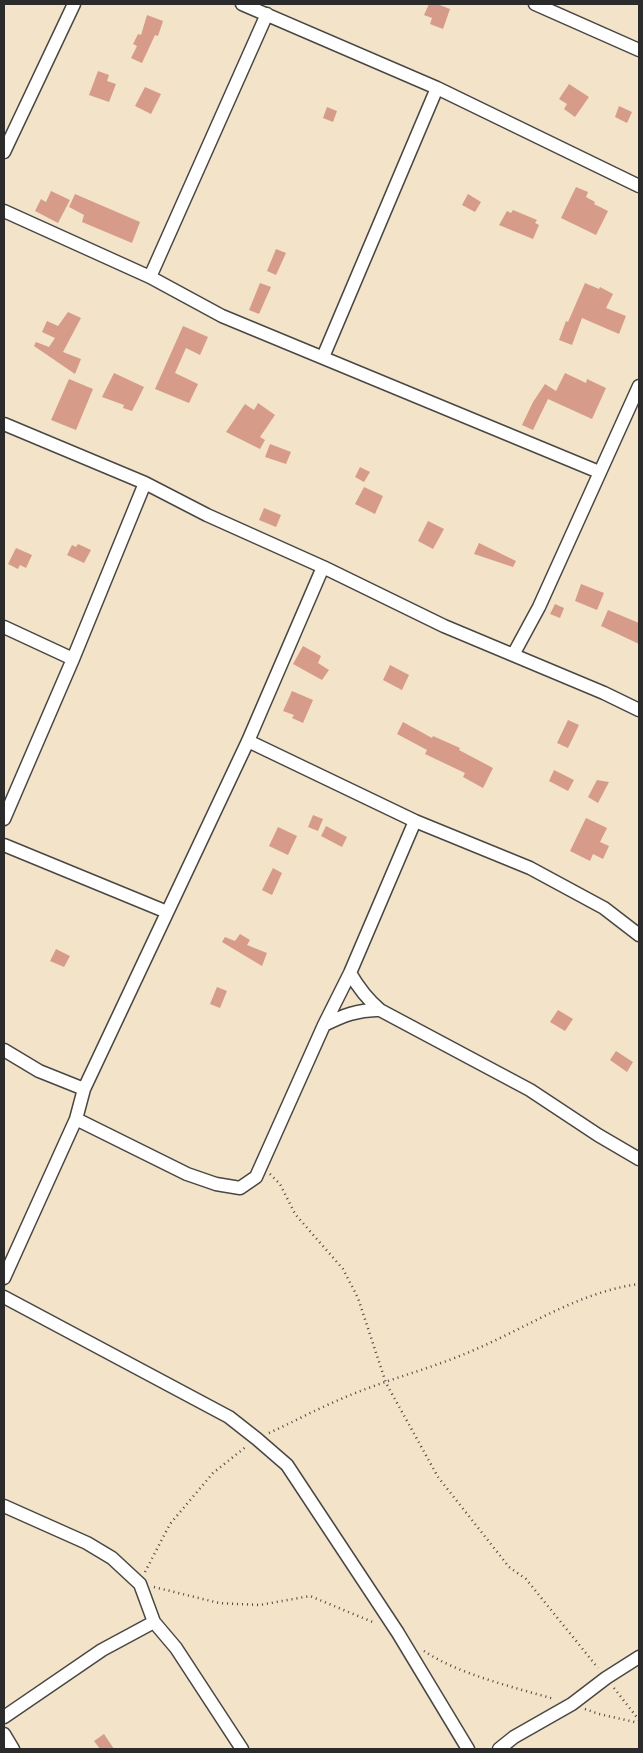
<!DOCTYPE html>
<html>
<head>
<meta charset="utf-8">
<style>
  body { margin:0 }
  #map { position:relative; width:643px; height:1753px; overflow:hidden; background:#f3e3c9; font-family:"Libre Bodoni",serif }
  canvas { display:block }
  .frame { position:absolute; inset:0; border:5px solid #2b2b2b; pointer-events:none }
</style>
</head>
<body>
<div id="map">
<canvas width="643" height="1753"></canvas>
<div class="frame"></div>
</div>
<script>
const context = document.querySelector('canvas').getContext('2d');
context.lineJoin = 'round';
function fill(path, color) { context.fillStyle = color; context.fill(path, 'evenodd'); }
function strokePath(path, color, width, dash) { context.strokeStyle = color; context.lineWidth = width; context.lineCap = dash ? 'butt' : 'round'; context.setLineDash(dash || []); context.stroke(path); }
fill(new Path2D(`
  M429 4H437L450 9 443 29 430 24 432 18 424 15Z
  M147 15 163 21 158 36 155 35 142 63 131 58 137 46 133 44 138 34 141 35Z
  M98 71 109 75 107 81 116 84 109 102 89 95Z
  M569 84 589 97 575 117 564 109 567 104 559 99Z
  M145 87 161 94 151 114 135 106Z
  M619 106 632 112 627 123 615 117Z
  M327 107 337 111 333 122 323 118Z
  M576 187 588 192 586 197 595 202 594 204 608 211 596 235 561 218Z
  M51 191 70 200 58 223 35 211 41 199 46 202Z
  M75 194 140 222 132 243 82 222 84 215 69 207Z
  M468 194 481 202 475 212 462 205Z
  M513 210 537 220 535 223 539 225 533 239 499 225 507 211 511 213Z
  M276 249 286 253 276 275 267 271Z
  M260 283 271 287 259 314 249 310Z
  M585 283 599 289 600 287 613 294 606 308 626 316 619 334 582 318 572 345 559 340 566 321 568 322Z
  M68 312 81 318 63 352 81 359 75 374 34 346 36 342 49 347 55 338 42 332 47 321 58 326Z
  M183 326 208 337 200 355 186 348 175 373 198 384 189 403 155 389Z
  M114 373 144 387 132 411 123 408 124 405 102 397Z
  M565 373 586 383 587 379 606 388 592 419 548 399 533 430 522 425 533 402 545 384 556 391Z
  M69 379 93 389 76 430 51 420Z
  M258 403 275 415 260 437 265 440 260 449 226 432 245 404 254 410Z
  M270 444 291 452 286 464 265 457Z
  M360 467 370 472 364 482 355 477Z
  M364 487 383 496 375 514 355 504Z
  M264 508 281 515 276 527 259 520Z
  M428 521 444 529 433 549 418 541Z
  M479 543 516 561 513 567 474 554Z
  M78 544 91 550 84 563 67 555 72 545 76 547Z
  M16 548 32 555 26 568 20 565 18 569 8 564Z
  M581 584 604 593 597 610 575 601Z
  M555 604 564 608 560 618 550 614Z
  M608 610 639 623V644L601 626Z
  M303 646 321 656 318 663 329 670 322 680 293 664Z
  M390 665 409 675 402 690 383 680Z
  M292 691 313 700 303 723 292 718 294 715 283 711Z
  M568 720 579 725 568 748 557 743Z
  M403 722 432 738 433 736 460 748 459 750 493 768 483 788 463 777 465 773 425 754 427 750 397 734Z
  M554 770 574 780 568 791 549 781Z
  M597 780 609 782 598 803 588 797Z
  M313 815 323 819 318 831 308 827Z
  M586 818 607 828 600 842 609 846 603 859 593 854 590 861 570 851Z
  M326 826 347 837 342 847 321 836Z
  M278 827 297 836 288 855 269 846Z
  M273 868 282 873 272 895 262 890Z
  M240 934 250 940 247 945 267 953 262 966 222 942 225 937 235 941Z
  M56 949 70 956 64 967 50 961Z
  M217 987 227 991 220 1008 210 1004Z
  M558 1010 573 1019 565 1031 550 1022Z
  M616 1051 633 1062 627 1072 610 1060Z
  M104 1734 114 1749H100L94 1741Z`), '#d79b8a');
const street = new Path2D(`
  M242 4 437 88 639 186
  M535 4 639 50
  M4 152 74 4
  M4 211 150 277 222 316 599 472
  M150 277 267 14
  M323 357 437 88
  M4 424 145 483 207 515 323 567 444 626 604 693 639 710
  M4 627 73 659
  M513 655 539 607 639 386
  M248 741 415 821 530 868 604 908 639 935
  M4 819 73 659 145 483
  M4 845 167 912
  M350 973C358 987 367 999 380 1010L530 1090 598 1135 639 1159
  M324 1025C342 1016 359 1009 380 1010
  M4 1050 39 1071 84 1089
  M76 1119 187 1174 216 1184 240 1188 256 1177 324 1025 350 973 415 821
  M4 1278 76 1119 84 1089 248 741 323 567
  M4 1297 229 1417 257 1439 287 1465 398 1633 468 1749
  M4 1506 87 1543 112 1558 140 1584 154 1622 176 1648 242 1749
  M4 1717 102 1650 154 1622
  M4 1734 13 1749
  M499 1749 514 1737 572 1704 606 1678 639 1657`);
strokePath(street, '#494743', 15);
strokePath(new Path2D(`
  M270 1174 280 1184 295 1214 343 1269 358 1298 386 1383 438 1477 509 1567 526 1579 598 1668
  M269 1433C293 1422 317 1409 341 1399 384 1380 431 1369 474 1350 528 1327 579 1292 639 1284
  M145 1572 170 1524 213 1473 247 1446
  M154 1587 219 1603 260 1605 310 1596 375 1623
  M424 1651C458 1674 513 1687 554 1699
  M614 1688 639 1720
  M585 1709 599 1714 639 1723`), '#494743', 2.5, [1, 4]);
strokePath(street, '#fff', 12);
</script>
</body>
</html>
